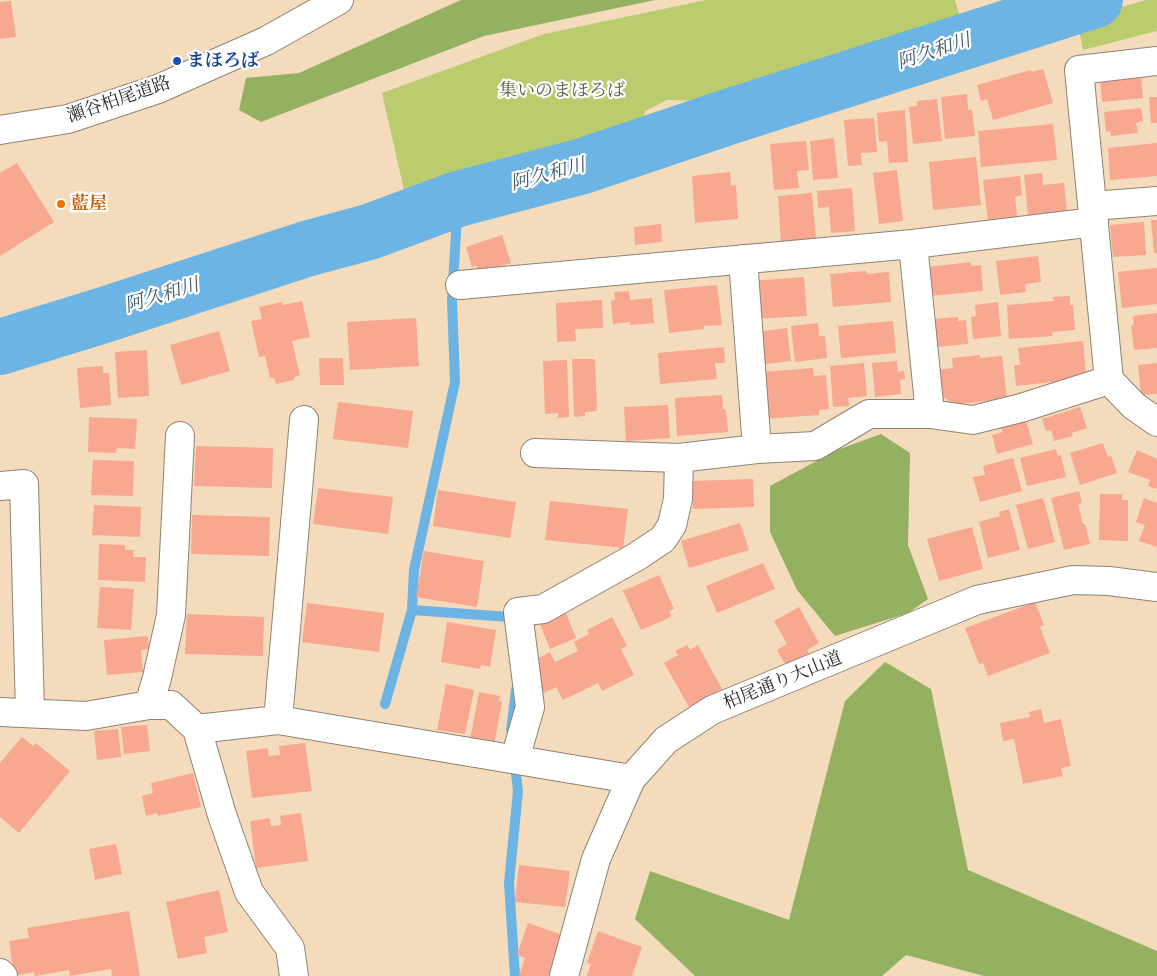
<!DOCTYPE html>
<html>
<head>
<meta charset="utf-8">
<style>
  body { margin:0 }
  canvas { display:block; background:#f3dbbc }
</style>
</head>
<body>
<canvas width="1157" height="976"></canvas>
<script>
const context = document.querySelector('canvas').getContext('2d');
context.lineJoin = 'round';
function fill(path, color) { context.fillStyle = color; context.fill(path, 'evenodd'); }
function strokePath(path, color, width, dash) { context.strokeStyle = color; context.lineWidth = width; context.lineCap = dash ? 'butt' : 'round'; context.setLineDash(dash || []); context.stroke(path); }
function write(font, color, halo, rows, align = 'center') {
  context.font = font + ' "Old Standard TT","Noto Serif JP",serif'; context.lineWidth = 4.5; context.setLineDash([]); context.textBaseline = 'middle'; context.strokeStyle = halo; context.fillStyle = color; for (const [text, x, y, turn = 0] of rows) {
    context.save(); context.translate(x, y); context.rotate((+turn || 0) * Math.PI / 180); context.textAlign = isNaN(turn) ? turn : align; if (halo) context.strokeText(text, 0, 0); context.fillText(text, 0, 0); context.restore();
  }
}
fill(new Path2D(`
  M706 0H955L961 20 815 63 702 101 667 100 645 111 643 124 595 142 407 203 382 93 544 34Z
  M1146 0H1157V31L1083 50 1077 20Z`), '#bbcc6e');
fill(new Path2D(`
  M461 0H655L484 36 261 122 239 110 246 78 299 73Z
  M881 434 910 453 908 545 928 599 908 613 835 636 797 590 770 532V486L837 450Z
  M885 662 931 689 968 870 1157 951V976H984L906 955 882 976H695L635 919 650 871 789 920 845 701Z`), '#94b061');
strokePath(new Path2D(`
  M412 610 509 617 510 626
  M385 704 412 610 414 570 455 382 452 300 458 199
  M511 730 516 690
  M515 976 509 883 518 791 516 774`), '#6bb4e3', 10);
strokePath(new Path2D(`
  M0 347 107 314 306 249 369 232 458 199 583 166 728 117 1095 0`), '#6bb4e3', 56);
fill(new Path2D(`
  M11 1 16 37 0 39V2Z
  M1043 69 1053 103 993 120 987 99 981 101 977 85 1031 70 1032 72Z
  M1141 75 1143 98 1102 102 1100 79Z
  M967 94 968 110H972L975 136 945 139 941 97Z
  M1149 97H1157V123H1151Z
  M937 99 942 141 913 144 909 107 917 106V101Z
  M1141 108 1143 121 1136 123 1138 133 1111 136 1110 131 1106 132 1104 112Z
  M905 110 908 162 889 163 887 141 879 142 877 113Z
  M874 118 877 152 861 153 862 165 848 166 844 120Z
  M1053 124 1057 160 981 167 978 131Z
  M834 138 838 178 813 180 810 141Z
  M806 141 809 170 797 171 799 188 774 190 770 144Z
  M1157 143V176L1110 180 1108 148Z
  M976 157 981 205 933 210 929 162Z
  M17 163 54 222 0 256V173Z
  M897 170 903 221 879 224 873 173Z
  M730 172 731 186 736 185 738 219 695 223 692 176Z
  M1042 173 1043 185 1064 183 1067 213 1028 216 1024 175Z
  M1020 176 1022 195 1015 197 1017 218 988 221 983 180Z
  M852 188 855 231 831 233 829 207 818 208 817 191Z
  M812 193 816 241 781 244 778 196Z
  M1151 220H1157V253H1154Z
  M1144 222 1146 255 1113 257 1110 225Z
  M661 224 662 242 635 245 634 227Z
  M502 235 511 263 479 273 476 265 472 267 466 247Z
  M1038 256 1041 282 1025 284 1026 292 1000 295 996 261Z
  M971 262V266L981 265 983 291 930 296 928 267Z
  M1157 268V304L1122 308 1118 272Z
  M866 271 867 274 889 272 891 302 833 307 830 274Z
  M804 277 807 316 754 319 751 281Z
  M717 285 722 325 704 326V329L669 333 664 290Z
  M629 291 630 300 652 298 654 323 630 325V322L613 324 611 301 615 300 614 292Z
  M1070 296V305H1073L1075 330 1052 332 1053 336 1009 339 1007 305 1054 301 1053 297Z
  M602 300 603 328 575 329 576 341 557 342 556 303Z
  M302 301 310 337 292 341 300 375 294 377V380L276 384 274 378H270L265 356 259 357 251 321 262 319 259 307 282 302 283 305Z
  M998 302 1001 336 973 339 971 317 976 316 975 305Z
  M1157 313V348L1134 350 1131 326 1134 325 1133 316Z
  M958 317V321L966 320 968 344 937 347 934 319Z
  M416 318 419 366 350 370 347 322Z
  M893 321 896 353 841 358 838 326Z
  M818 323 819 336H825L827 358 795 362 791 326Z
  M787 328 791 361 759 365 756 332Z
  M219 331 230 371 181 385 170 345Z
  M1083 341 1086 375 1079 379 1016 386 1014 365H1020L1018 348Z
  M724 347 725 363H715L717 379 660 384 658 353Z
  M147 350 149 396 118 398 115 352Z
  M980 355V358L1002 356 1007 399 948 405 947 398 938 399 936 370 953 368 952 358Z
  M319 358H343L344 385H320Z
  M572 359H595L597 411 585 412V416L574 417Z
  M567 360 569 417 558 418V413L545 414 543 361Z
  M897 361 898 372 904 371 905 379 900 380 901 394 875 397 872 363Z
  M864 363 867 396 848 398 849 406 833 407 830 366Z
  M1157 363V394L1141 395 1138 365Z
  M103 366V373H109L111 405 80 408 77 368Z
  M813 368 814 376 826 375 829 409 819 410V415L764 419 761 372Z
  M722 395 723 409 726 410 728 432 677 436 675 398Z
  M338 402 413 411 408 448 333 439Z
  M668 405 670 438 626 441 624 407Z
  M1080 407 1087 428 1072 433 1073 436 1054 441 1051 430 1046 431 1042 419Z
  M89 417 137 419 135 449 117 448 116 453 88 452Z
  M1026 421 1033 444 997 454 992 435 1003 432 1001 428Z
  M1103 443 1108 457 1111 456 1117 473 1080 485 1070 453Z
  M196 446 273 448 272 488 194 486Z
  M1056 449 1058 456 1061 455 1066 477 1027 486 1020 458Z
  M1137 450 1157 459V489L1148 486 1150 480 1128 472Z
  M1013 458 1022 491 980 502 973 477 985 475 983 466Z
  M93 460 134 461 133 496 91 495Z
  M753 479 754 507 693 509 692 481Z
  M318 488 393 497 388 534 313 524Z
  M438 490 516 502 510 538 433 526Z
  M1079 491 1082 503 1078 504 1083 524H1085L1090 544 1064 550 1051 498Z
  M1100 494H1122V500H1128V541L1099 540Z
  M1043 498 1055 542 1028 549 1016 505Z
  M1144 498 1157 503V547L1139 541 1145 525 1136 522Z
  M550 501 628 509 623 548 545 540Z
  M94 505 141 507 140 537 92 535Z
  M1009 509 1020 550 988 558 979 522 1000 516 999 512Z
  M192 515 270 517 269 556 191 554Z
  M740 523 749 550 689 568 681 541Z
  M972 527 983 569 939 581 927 539Z
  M99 544 125 545V550H134L133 557H146L145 582 98 580Z
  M424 551 484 561 477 607 416 597Z
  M763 563 775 589 717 613 706 586Z
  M659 575 674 609 669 611 671 617 641 630 623 591Z
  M100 587 134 589 131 630 97 628Z
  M1035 602 1044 625 1040 627 1050 653 988 676 983 663 979 664 965 628Z
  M307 603 384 613 379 652 302 642Z
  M799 607 819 643 807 650 810 655 787 668 777 650 787 644 774 621Z
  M566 613 576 638 550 649 540 624Z
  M187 614 264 617 263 656 185 654Z
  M612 617 627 646 621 649 634 675 602 691 598 683 563 700 556 687 542 694 527 664 550 652 555 662 578 651 574 642 589 634 587 630Z
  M447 622 496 630 490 667 481 665 480 669 441 662Z
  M148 636 149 649 141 650 143 672 107 675 104 640Z
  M687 645 690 650 698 645 722 689 689 707 664 663 678 655 675 651Z
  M446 684 474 690 465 734 437 730Z
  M479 692 500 696 498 701 502 702 494 745 470 740Z
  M1041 709 1044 723 1061 719 1071 766 1061 768 1063 776 1023 784 1014 739 1003 741 1000 723 1030 717 1029 712Z
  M147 725 150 751 124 754 121 727Z
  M118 729 121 757 97 760 94 731Z
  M22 737 33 746 36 743 70 771 19 833 0 817V763Z
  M305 743 312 791 252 798 246 751 268 748 269 756 280 755 279 746Z
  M193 773 201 807 158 816 157 813 146 816 142 796 153 793 151 783Z
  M301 813 308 861 256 868 250 821 270 818 271 826 281 825 280 816Z
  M116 844 122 874 95 880 89 849Z
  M519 865 570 871 565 907 515 902Z
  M219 890 228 932 204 937 207 953 178 959 166 902Z
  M129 911 140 976H112L111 969 70 976 69 970 35 976 34 972 14 976 9 941 29 938 27 928Z
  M528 923 563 935 549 976H519L525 958 517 955Z
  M598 931 642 947 632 976H587L591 964 587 963Z`), '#f8a790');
const minor = new Path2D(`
  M1157 61 1079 70 1109 380 1134 406 1157 422
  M1093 206 1157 201
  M913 244 930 414
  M743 259 757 449
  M460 285 913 244 1094 222
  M535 453 679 458 757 449 815 446 869 414H930L973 420 1021 408 1109 380
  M0 486 24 484 30 713
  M149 705 157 678 171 615 180 436
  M0 712 86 716 149 705H171L197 729 222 815 249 892 290 948 294 976
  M278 720 304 420
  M197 729 278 720 631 779
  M515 759 530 707 518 612 543 609 636 557 663 539 672 525 678 499 679 458
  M0 973 3 976
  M564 976 596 859 631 779 666 740 712 710 977 600 1073 580 1109 581 1157 587`);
const major = new Path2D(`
  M0 130 68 119 158 89 266 41 339 0`);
strokePath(minor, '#8f8374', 30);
strokePath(major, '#8f8374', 30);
strokePath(minor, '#fff', 28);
strokePath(major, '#fff', 28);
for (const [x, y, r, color] of [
  [177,61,5,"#1a4fb4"],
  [61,204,5,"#e8710a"]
]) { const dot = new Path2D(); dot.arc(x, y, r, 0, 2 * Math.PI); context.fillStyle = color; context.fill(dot); strokePath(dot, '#fff', 2); }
write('bold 18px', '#164399', '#fff', [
  ["まほろば",187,61]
], 'left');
write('18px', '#565b3f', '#fff', [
  ["集いのまほろば",562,91]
]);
write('18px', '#2b2b2b', '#fff', [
  ["瀬谷柏尾道路",119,100,-19],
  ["柏尾通り大山道",783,681,-22]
]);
write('bold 18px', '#c56008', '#fff', [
  ["藍屋",71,204]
], 'left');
write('italic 19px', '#415b6b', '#fff', [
  ["阿久和川",934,52,-18],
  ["阿久和川",548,175,-15],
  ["阿久和川",162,296,-17]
]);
</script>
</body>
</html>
